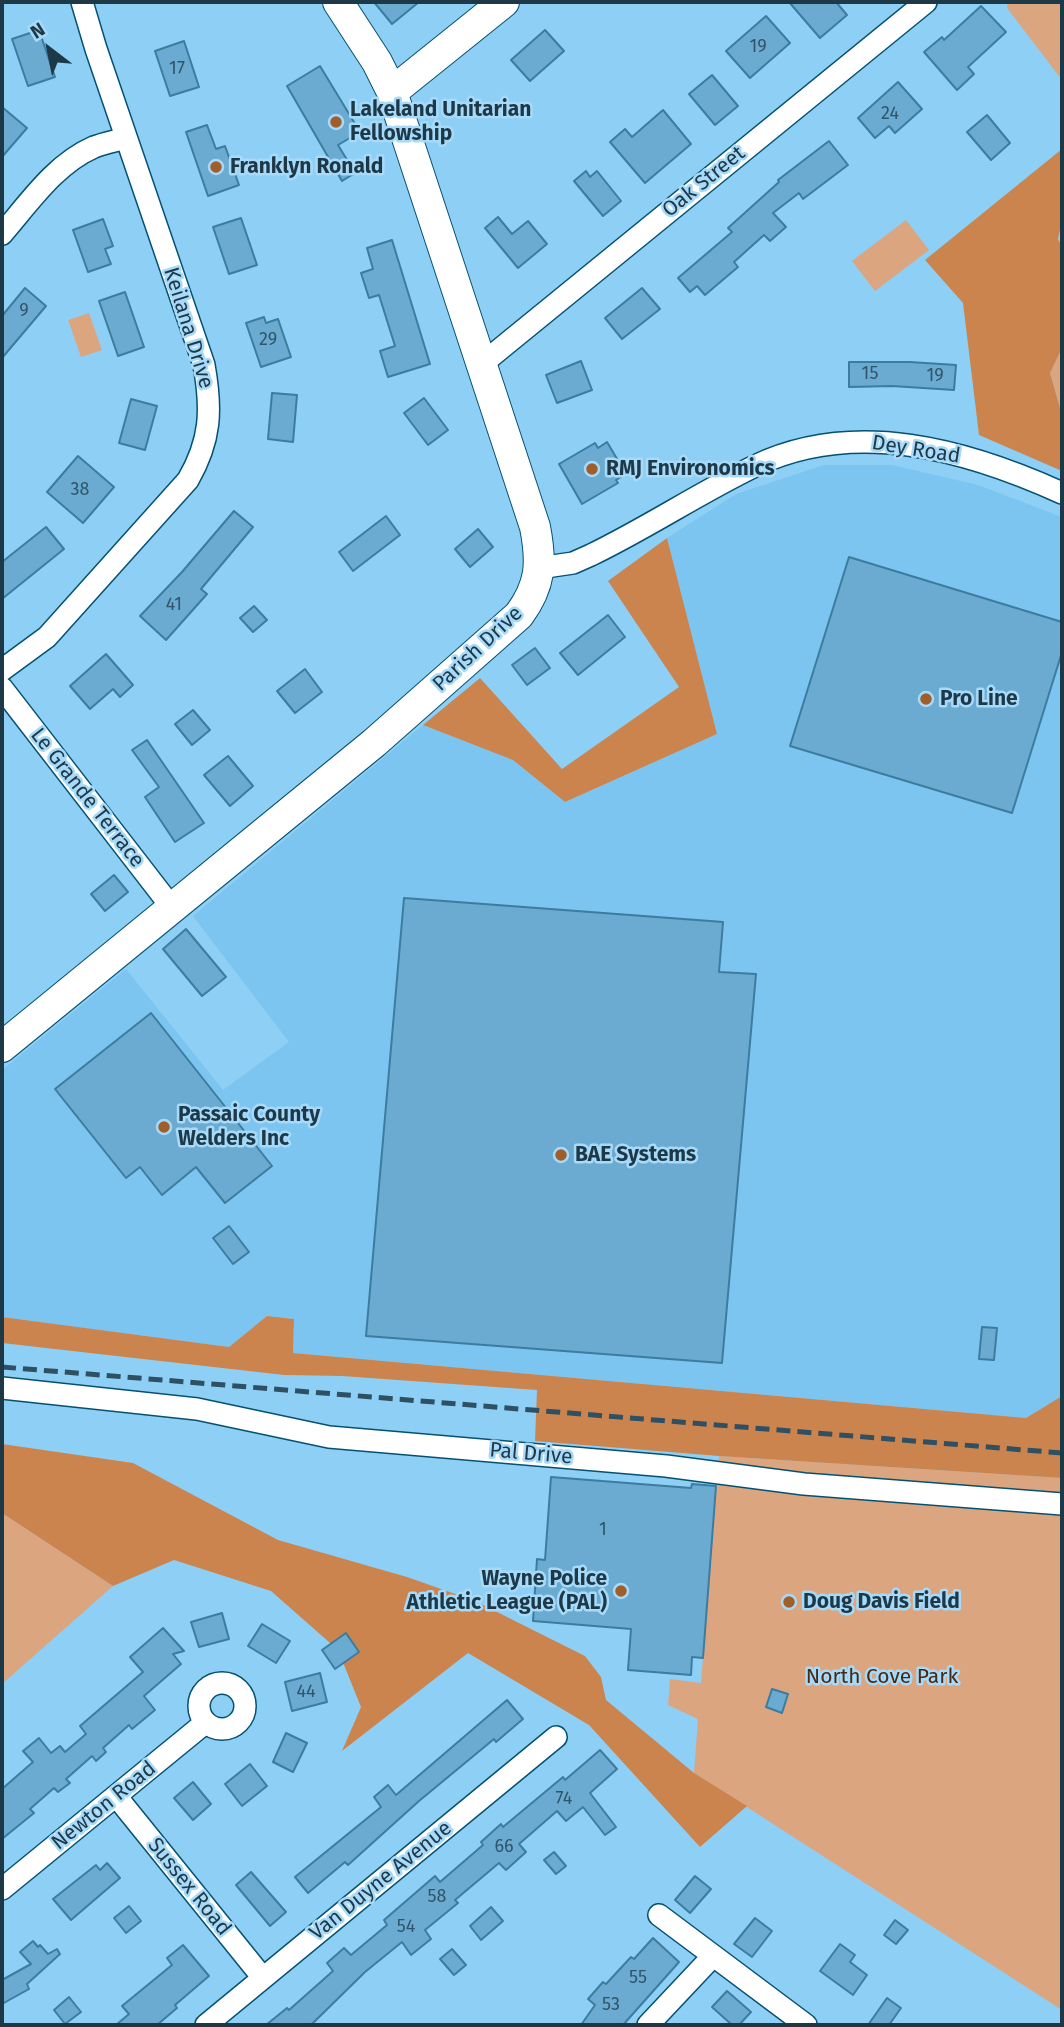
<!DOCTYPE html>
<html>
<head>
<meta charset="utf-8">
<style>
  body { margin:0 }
  #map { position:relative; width:1064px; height:2027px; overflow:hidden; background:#8ecff5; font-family:"Fira Sans",sans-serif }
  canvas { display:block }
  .frame { position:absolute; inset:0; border:4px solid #1d3847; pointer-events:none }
  .north { position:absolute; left:14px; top:14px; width:70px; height:70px; -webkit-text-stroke:5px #a7daf9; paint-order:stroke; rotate:328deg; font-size:19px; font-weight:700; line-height:28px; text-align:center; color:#1d3847 }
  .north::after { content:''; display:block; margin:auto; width:24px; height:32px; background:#1d3847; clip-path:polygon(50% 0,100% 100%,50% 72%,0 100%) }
</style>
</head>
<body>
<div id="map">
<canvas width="1064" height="2027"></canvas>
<div class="frame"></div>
<div class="north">N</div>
</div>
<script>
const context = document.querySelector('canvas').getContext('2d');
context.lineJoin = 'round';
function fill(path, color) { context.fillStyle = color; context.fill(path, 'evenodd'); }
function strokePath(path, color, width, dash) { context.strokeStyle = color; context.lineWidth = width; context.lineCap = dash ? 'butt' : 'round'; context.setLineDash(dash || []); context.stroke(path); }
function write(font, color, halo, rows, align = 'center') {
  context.font = font + ' "Fira Sans",sans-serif'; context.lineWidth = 5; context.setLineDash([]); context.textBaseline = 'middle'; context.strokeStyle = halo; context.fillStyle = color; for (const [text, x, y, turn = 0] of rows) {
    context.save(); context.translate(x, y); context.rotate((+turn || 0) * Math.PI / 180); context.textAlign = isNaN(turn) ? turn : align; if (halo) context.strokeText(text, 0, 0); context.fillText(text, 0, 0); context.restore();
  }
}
fill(new Path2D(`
  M824 465H892L978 485 1062 517V1396L1026 1418 293 1353 294 1319 267 1316 229 1347 2 1317V1070L126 969 223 1090 289 1042 193 916 423 725 513 760 565 802 717 734 667 538 736 494Z`), '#7bc5f0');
fill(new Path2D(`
  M1008 2H1062V80L1007 8Z
  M906 220 929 250 875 291 852 261Z
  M89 313 102 350 81 357 68 320Z
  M1062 348V415L1050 373Z
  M719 1456 1062 1478V2010L694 1773 698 1719 668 1705 670 1679 701 1683Z
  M2 1513 113 1586 2 1684Z`), '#dba580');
fill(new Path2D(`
  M1062 149V221L1058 239 1062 247V348L1050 373 1062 415V471L979 435 963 303 925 260Z
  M667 538 717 734 565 802 513 760 423 725 480 678 562 769 679 687 608 581Z
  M267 1316 294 1319 293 1353 1026 1418 1062 1396V1478L719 1456 535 1441 537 1390 342 1376 284 1375 2 1343V1317L229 1347Z
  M2 1444 133 1463 278 1540 407 1577 475 1601 585 1656 601 1677 606 1700 694 1773 747 1806 700 1847 589 1725 468 1653 342 1751 361 1707 338 1650 271 1591 174 1560 113 1586 2 1513Z`), '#cc844f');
const building = new Path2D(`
  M374 2H419L392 24Z
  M789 2H836L847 15 820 38Z
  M981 6 1006 32 968 67 974 74 957 90 924 52 942 37 944 40Z
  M766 16 790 43 750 78 726 51Z
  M39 30 55 77 28 86 12 39Z
  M545 30 564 51 530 81 511 60Z
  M184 41 199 87 170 96 155 51Z
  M320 66 360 132 338 145 355 173 342 181 287 86Z
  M712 75 738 106 715 125 689 94Z
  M898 82 922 109 895 133 889 126 875 138 858 118Z
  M2 107 27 128 2 157Z
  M663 110 691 144 645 183 610 142 625 129 632 137Z
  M987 115 1010 143 991 160 967 132Z
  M207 125 216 149 225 146 239 185 208 196 186 132Z
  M829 141 848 165 803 199 799 193 773 213 786 227 770 241 764 235 734 262 738 267 705 295 697 286 690 292 678 278 732 232 728 228 779 182 778 180Z
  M586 171 590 177 597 171 621 201 603 216 574 181Z
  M498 217 512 234 528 221 547 244 518 268 485 228Z
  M241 218 257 265 229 274 213 227Z
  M103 219 113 246 105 249 111 264 88 272 73 230Z
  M392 240 430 364 388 377 380 351 395 346 379 295 369 298 361 273 373 269 367 248Z
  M25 288 46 306 2 358V316Z
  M642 288 660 309 622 339 605 318Z
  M125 292 144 347 118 356 99 301Z
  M264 317 266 323 278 319 291 357 261 367 246 323Z
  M581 361 592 390 557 403 546 375Z
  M849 362H910L956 365 954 390 892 386 849 387Z
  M272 393 297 395 293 442 268 439Z
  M424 398 448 430 428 445 404 413Z
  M131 399 157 406 145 450 119 443Z
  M607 442 626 474 616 480 618 483 582 504 559 464 595 443 598 448Z
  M78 456 114 487 83 523 47 492Z
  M234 511 253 527 201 589 207 594 166 640 140 616 182 572Z
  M386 516 400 535 353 571 339 552Z
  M46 527 64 549 2 599V562Z
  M478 529 493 547 470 567 455 549Z
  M849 557 1062 622V652L1012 813 790 746Z
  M254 606 267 620 253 632 240 618Z
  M608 615 625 637 578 675 560 653Z
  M535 648 550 668 527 685 512 665Z
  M106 654 133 685 120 697 113 689 90 709 70 686Z
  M305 669 322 692 295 713 277 691Z
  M193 710 210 730 192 745 175 724Z
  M147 740 204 823 175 842 145 797 159 787 132 750Z
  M228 756 253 786 230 806 204 775Z
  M114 875 128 892 105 911 91 894Z
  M404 898 723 922 719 972 756 974 722 1363 366 1336Z
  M186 929 226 977 202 996 163 949Z
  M151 1013 272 1166 225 1203 196 1167 162 1195 140 1167 126 1178 55 1089Z
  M229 1226 249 1252 233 1264 213 1238Z
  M982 1327 997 1328 994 1360 979 1359Z
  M551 1477 691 1488 692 1484 716 1486 703 1658 692 1657 691 1675 628 1670 631 1629 533 1621 537 1559 545 1560Z
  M222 1613 229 1639 199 1647 191 1622Z
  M262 1624 290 1641 276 1663 248 1646Z
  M163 1628 184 1651 173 1654 181 1664 144 1696 155 1710 132 1729 129 1725 103 1748 106 1752 96 1761 92 1756 66 1779 70 1783 58 1792 54 1788 30 1809 34 1813 2 1839V1789L33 1762 23 1751 39 1738 51 1753 60 1746 65 1752 86 1734 80 1726 143 1672 130 1657Z
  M346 1633 359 1652 335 1669 322 1650Z
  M320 1673 327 1702 292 1711 285 1682Z
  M772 1689 788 1694 782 1713 766 1707Z
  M507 1700 523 1719 496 1742 494 1739 419 1801 348 1865 345 1862 308 1893 295 1877 381 1807 374 1797 388 1785 396 1795Z
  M286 1733 307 1743 293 1772 273 1762Z
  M600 1750 617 1769 590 1793 616 1827 605 1835 583 1807 566 1821 557 1811 519 1844 526 1852 506 1870 499 1863 455 1900 458 1903 425 1930 431 1939 411 1955 402 1942 365 1972 311 2025H266L287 2008 289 2010 333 1971 327 1963 344 1948 351 1955 387 1925 384 1920 435 1876 440 1882 483 1845 481 1842 501 1824 503 1827 563 1777 565 1780Z
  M250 1764 267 1786 242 1806 225 1784Z
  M193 1782 211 1804 193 1820 174 1798Z
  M554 1852 566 1866 556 1874 544 1860Z
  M107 1863 120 1878 71 1920 53 1899 96 1865 100 1870Z
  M251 1872 286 1912 270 1926 236 1885Z
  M695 1876 711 1889 690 1913 675 1900Z
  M129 1906 141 1921 126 1933 114 1918Z
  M491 1907 503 1921 481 1940 470 1926Z
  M755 1918 772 1931 752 1957 734 1944Z
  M895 1920 908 1930 896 1944 884 1935Z
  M653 1938 679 1962 623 2025H581L595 2005 588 1999 603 1982 606 1984 631 1957 634 1959Z
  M33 1941 38 1947 40 1945 48 1954 57 1949 60 1954 27 1984 29 1989 2 2004V1980L31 1964 20 1952Z
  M840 1944 855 1955 850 1962 867 1975 853 1995 820 1971Z
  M183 1945 209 1976 175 2005 177 2008 157 2025H116L129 2014 122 2006 172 1965 167 1958Z
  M452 1949 466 1965 454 1975 440 1959Z
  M727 1991 751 2012 739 2025H732L712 2007Z
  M69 1997 81 2012 65 2024 54 2010Z
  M887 1998 901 2008 889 2025H868Z`);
fill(building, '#6babd1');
strokePath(building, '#3c7c9f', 2);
const street = new Path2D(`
  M2 234C29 203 55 164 94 147 104 143 116 141 126 138
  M483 363 926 2
  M539 568 573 563 591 555C647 528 699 493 755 466 855 418 967 450 1062 493
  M2 670 47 637 188 480C211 440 212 410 204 365L96 49 82 2
  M2 688 173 909
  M2 1388 197 1409 329 1437 666 1466 804 1484 1062 1504
  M199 1706a23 23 0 1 1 46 0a23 23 0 1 1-46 0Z
  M116 1796 263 1978
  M2 1889 205 1723
  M659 1915 806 2025
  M206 2025 556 1737
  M648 2025 713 1956`);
const secondary = new Path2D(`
  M392 92 504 2
  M2 1047 374 743 519 615C541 585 542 563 535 527L392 92 377 62 338 2`);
strokePath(street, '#055172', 24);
strokePath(secondary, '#055172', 32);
strokePath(street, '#fff', 21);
strokePath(secondary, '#fff', 30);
strokePath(new Path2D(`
  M2 1367 1062 1453`), '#2f5062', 5, [14, 7]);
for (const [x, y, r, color] of [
  [336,122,7,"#a05e2b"],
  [216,167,7,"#a05e2b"],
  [592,469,7,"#a05e2b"],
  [926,699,7,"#a05e2b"],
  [164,1127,7,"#a05e2b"],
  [561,1155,7,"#a05e2b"],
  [621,1591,7,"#a05e2b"],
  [789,1602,7,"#a05e2b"]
]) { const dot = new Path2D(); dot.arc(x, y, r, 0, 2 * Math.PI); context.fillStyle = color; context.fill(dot); strokePath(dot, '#a7daf9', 2.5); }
write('18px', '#30556a', null, [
  ["19",758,47],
  ["17",177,69],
  ["24",890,114],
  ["9",24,311],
  ["29",268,340],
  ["15",870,374],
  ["19",935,376],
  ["38",80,490],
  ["41",174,605],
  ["1",603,1530],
  ["44",306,1692],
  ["74",564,1799],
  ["66",504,1847],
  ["58",437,1897],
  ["54",406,1927],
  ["55",638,1978],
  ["53",611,2005]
]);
write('bold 21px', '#1d3847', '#a7daf9', [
  ["Lakeland Unitarian",350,110],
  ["Fellowship",350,134],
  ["Franklyn Ronald",230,167],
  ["RMJ Environomics",606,469],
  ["Pro Line",940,699],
  ["Passaic County",178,1115],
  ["Welders Inc",178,1139],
  ["BAE Systems",575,1155],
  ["Wayne Police",607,1579,"right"],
  ["Athletic League (PAL)",607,1603,"right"],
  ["Doug Davis Field",803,1602]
], 'left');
write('21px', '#1d3847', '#a7daf9', [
  ["Oak Street",704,182,-39],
  ["Keilana Drive",188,328,73],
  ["Dey Road",916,450,9],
  ["Parish Drive",478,649,-43],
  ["Le Grande Terrace",87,798,52],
  ["Pal Drive",531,1454,5],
  ["Newton Road",104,1806,-39],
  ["Van Duyne Avenue",381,1881,-39],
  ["Sussex Road",189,1887,51]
]);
write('21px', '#482913', '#a7daf9', [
  ["North Cove Park",882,1677]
]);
</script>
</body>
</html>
